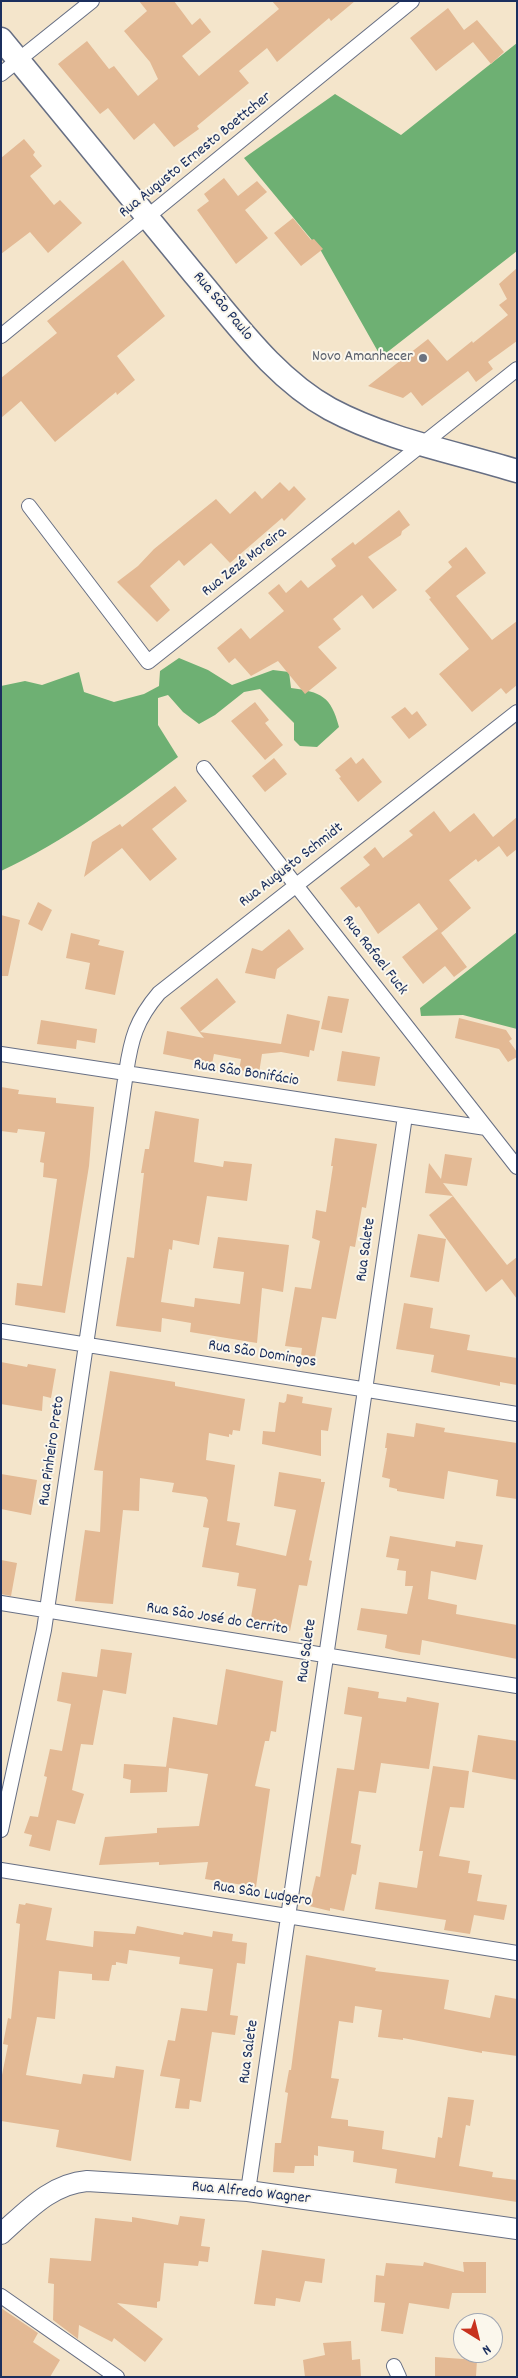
<!DOCTYPE html>
<html>
<head>
<meta charset="utf-8">
<style>
  body { margin:0 }
  #map { position:relative; width:518px; height:2378px; overflow:hidden; background:#f4e5cb; font-family:Dekko,sans-serif }
  canvas { display:block }
  .frame { position:absolute; inset:0; border:2px solid #1b2f5e; pointer-events:none }
  .north { position:absolute; left:453px; top:2313px; width:50px; height:50px; box-sizing:border-box; background:#fbf7ec; border:1px solid #a1a7b3; border-radius:50%; rotate:144deg; font-size:14px; font-weight:700; line-height:20px; text-align:center; color:#1b2f5e }
  .north::after { content:''; display:block; margin:auto; width:18px; height:22px; background:#c8321e; clip-path:polygon(50% 0,100% 100%,50% 72%,0 100%) }
</style>
</head>
<body>
<div id="map">
<canvas width="518" height="2378"></canvas>
<div class="frame"></div>
<div class="north">N</div>
</div>
<script>
const context = document.querySelector('canvas').getContext('2d');
context.lineJoin = 'round';
function fill(path, color) { context.fillStyle = color; context.fill(path, 'evenodd'); }
function strokePath(path, color, width, dash) { context.strokeStyle = color; context.lineWidth = width; context.lineCap = dash ? 'butt' : 'round'; context.setLineDash(dash || []); context.stroke(path); }
function write(font, color, halo, rows, align = 'center') {
  context.font = font + ' Dekko,sans-serif'; context.lineWidth = 4; context.setLineDash([]); context.textBaseline = 'middle'; context.strokeStyle = halo; context.fillStyle = color; for (const [text, x, y, turn = 0] of rows) {
    context.save(); context.translate(x, y); context.rotate((+turn || 0) * Math.PI / 180); context.textAlign = isNaN(turn) ? turn : align; if (halo) context.strokeText(text, 0, 0); context.fillText(text, 0, 0); context.restore();
  }
}
fill(new Path2D(`
  M517 43V251L381 357 321 251 244 158 335 94 401 135Z
  M179 658 208 670 232 685 273 670 289 672 291 688C321 692 331 696 339 727L317 747 300 746 294 740V723L260 689 244 692 215 715 199 724 183 712 168 695 158 698V725L178 757C122 799 65 841 1 871V686L25 681 42 685 79 672 84 692 114 702 144 694 159 686 160 671Z
  M517 932V1029L463 1015 421 1016 420 1008Z`), '#6eb073');
fill(new Path2D(`
  M139 1H174L192 25 200 18 211 32 182 56 199 76 279 9 272 1H355L331 21 329 18 277 62 267 48 239 71 249 83 197 126 199 129 174 147 154 123 134 140 108 108 100 114 58 64 87 41 109 69 114 66 138 96 158 79 150 62 124 31 147 11Z
  M448 8 464 30 477 20 504 52 491 64 473 42 436 71 410 38Z
  M24 139 35 152 33 155 42 166 30 176 54 205 60 200 82 223 48 253 30 232 1 254V158Z
  M224 178 238 196 257 181 267 192 245 210 268 238 236 264 197 210 209 201 204 194Z
  M293 218 311 240 314 239 323 249 301 266 274 233Z
  M123 260 165 316 117 356 135 380 117 395 116 392 55 442 21 401 1 418V378L57 333 47 321Z
  M517 268V341L488 362 493 369 476 382 468 371 422 406 411 392 403 398 368 386 428 339 447 361 472 341 473 343 508 315 499 305 507 299 499 284Z
  M280 482 289 491 294 486 306 499 284 521 282 518 230 563 211 543 184 566 179 560 150 586 170 610 157 622 117 582 138 566 154 549 216 499 230 514 255 491 262 499Z
  M399 510 410 525 402 531 401 535 368 557 397 590 373 609 362 595 333 619 341 629 318 647 337 668 305 694 278 661 251 676 235 658 229 663 217 648 241 628 250 639 284 611 268 593 279 584 286 593 301 580 308 588 336 566 331 559 353 542 355 545Z
  M466 547 486 573 456 596 492 640 517 621V685L506 694 501 688 472 712 439 674 469 649 429 599 431 598 425 591 452 567 448 562Z
  M255 702 269 720 265 723 283 745 265 760 231 721Z
  M405 707 412 715 417 711 427 725 409 739 391 717Z
  M351 757 356 764 363 758 382 782 358 802 339 778 341 777 335 770Z
  M274 758 287 774 265 792 252 776Z
  M175 786 187 801 152 829 177 859 150 881 122 848 84 877 92 842 120 824 122 827Z
  M434 811 450 832 474 813 493 837 517 817V849L507 857 499 846 478 862 476 859 449 880 471 908 441 933 419 903 378 934 359 906 356 908 340 888 370 865 363 857 375 847 383 858 413 835 409 831Z
  M38 902 52 910 42 931 28 924Z
  M1 915 20 920 8 976H1Z
  M289 929 304 949 277 969 275 979 245 973 252 948 262 951Z
  M438 929 467 967 454 977 445 966 423 984 402 957Z
  M71 933 100 940 98 945 124 951 115 995 85 989 90 963 66 958Z
  M217 978 236 1002 200 1032 281 1044 287 1014 320 1021 314 1051 310 1050 309 1057 281 1052 262 1054 259 1073 239 1070 241 1059 214 1054 212 1064 163 1054 167 1031 204 1038 180 1008Z
  M328 996 349 999 342 1033 321 1029Z
  M459 1018 506 1030 512 1039 509 1041 517 1052V1057L508 1062 499 1049 455 1038Z
  M41 1020 97 1029 95 1043 77 1040 76 1049 37 1044Z
  M342 1051 380 1057 375 1086 337 1081Z
  M1 1087 19 1090 18 1094 56 1098V1103L94 1107 89 1166 65 1313 15 1305 17 1283 42 1286 57 1179 43 1177 44 1163 40 1162 45 1132 18 1129 17 1133 1 1131Z
  M155 1111 199 1119 194 1162 223 1167 224 1161 252 1164 247 1201 207 1196 199 1245 173 1240 172 1250 169 1249 161 1302 194 1307 195 1298 240 1304 244 1272 213 1268 218 1237 289 1245 283 1292 262 1288 257 1343 190 1332 191 1323 162 1318 161 1332 116 1326 127 1257 134 1258 144 1173H141L145 1149H149Z
  M335 1138 377 1144 366 1208 362 1207 355 1247 350 1246 336 1319 322 1317 315 1357 301 1355 302 1348 285 1346 295 1287 311 1289 320 1241 312 1238 316 1210 326 1212 333 1166H331Z
  M445 1154 472 1158 467 1186 443 1183 453 1196 425 1193 429 1163 441 1179Z
  M453 1196 507 1265 517 1257V1299L502 1279 486 1292 429 1215Z
  M418 1234 446 1239 439 1282 410 1277Z
  M404 1303 433 1308 430 1328 470 1335 467 1350 517 1358V1385L500 1382V1386L431 1372 434 1355 396 1349Z
  M1 1362 27 1367 28 1364 56 1369 51 1398 43 1396 42 1411 1 1404Z
  M110 1371 175 1382V1386L245 1399 240 1431 233 1430 232 1435 229 1434V1437L209 1433 206 1460 235 1465 227 1521 240 1523 236 1545 286 1556 296 1510 274 1506 279 1472 321 1479V1482H325L309 1560 312 1561 307 1586 299 1585 290 1631 250 1623 256 1589 237 1586 239 1573 202 1567 209 1528 203 1527 208 1500 206 1497 172 1492 174 1483 140 1478 139 1511 123 1510 113 1604 75 1601 85 1530 100 1532 103 1471 94 1470Z
  M287 1394 303 1397 302 1403 332 1408 328 1431 321 1430V1456L262 1444 263 1431 275 1432 279 1402 284 1403 286 1401Z
  M416 1423 445 1428 444 1432 517 1443V1499L496 1496 498 1480 448 1471 444 1499 397 1491V1489L389 1487 390 1479 382 1477 387 1448H385L387 1433 414 1437Z
  M1 1474 37 1480 31 1515 1 1509Z
  M390 1536 455 1547 456 1541 483 1545 476 1580 431 1571 428 1599 457 1605 456 1614 517 1625V1659L422 1640 420 1655 400 1652 385 1648 387 1635 357 1630 361 1608 407 1614 413 1586H405L406 1571 397 1570 399 1559 386 1557Z
  M1 1560 17 1563 11 1596 1 1594Z
  M101 1649 132 1653 126 1694 103 1690 93 1745 81 1744 72 1790 84 1794 75 1824 57 1820 50 1851 29 1846 32 1835 24 1833 30 1816 38 1817 47 1777 44 1776 50 1749 62 1751 71 1704 57 1701 62 1672 97 1677Z
  M226 1669 283 1681 276 1732 271 1731 269 1741H265L255 1786 270 1789 256 1887 205 1879 208 1862 159 1865V1862L99 1865 105 1837 157 1833V1828L199 1826 208 1774 169 1768 167 1792 130 1793 131 1780 123 1778 124 1764 168 1767H166L173 1717 217 1725Z
  M348 1687 379 1692 378 1698 406 1702 407 1697 439 1703 429 1769 381 1763 376 1793 359 1791 351 1843 361 1845 356 1875 352 1874 344 1911 330 1908V1911L309 1906 316 1876 320 1877 337 1768 354 1770 362 1717 344 1714Z
  M478 1735 517 1741V1780L472 1772Z
  M433 1766 469 1771 464 1808 450 1807 439 1856 470 1861 468 1873 482 1875 477 1901 507 1905 504 1920 474 1915 470 1934 444 1930 446 1920 375 1909 379 1882 417 1888 423 1851H419Z
  M26 1903 52 1908 46 1940 93 1947 94 1931 135 1934 137 1926 183 1935 184 1932 212 1937 213 1931 233 1934 232 1941 247 1943 245 1964 237 1963 230 2015 238 2016 235 2035 212 2032 201 2102 190 2100 189 2109 175 2108 180 2079 160 2076 168 2040 175 2041 181 2008 207 2011 213 1969 179 1964 180 1957 129 1950 127 1964 116 1962V1965H112L109 1981 92 1980V1974L59 1971 55 2019 37 2017 26 2075 81 2084 83 2074 114 2078 116 2066 144 2070 131 2161 56 2147 59 2130 1 2121V2080L8 2045 3 2044 8 2018 11 2019 20 1924 16 1923 19 1904 25 1905Z
  M306 1955 376 1968 375 1971 449 1980 444 2009 490 2018 495 1995 517 1999V2056L482 2051V2053L403 2038V2040L378 2037 382 2010 355 2006 353 2023 339 2021 331 2078 339 2079 331 2118 348 2120V2126L384 2131 382 2149 435 2158 438 2137 442 2138 448 2097 474 2100 470 2126 466 2125 459 2166 493 2172 492 2177 517 2180V2202L395 2183 397 2169 353 2162 354 2151 318 2146V2156L314 2155V2166H295L294 2173 273 2172 275 2143H281L288 2093 285 2092 289 2070H291Z
  M180 2216 205 2219 201 2246 210 2247 208 2262 199 2261 198 2266 164 2263 160 2301 157 2302V2308L117 2303 163 2339 145 2362 114 2338 112 2342 79 2325 78 2339 53 2320 54 2284 48 2283 50 2258 91 2261 95 2218 132 2222V2217L178 2225Z
  M262 2250 325 2259 322 2283 305 2281 300 2302 276 2298 275 2306 254 2304Z
  M424 2262 464 2272 463 2262H486V2293H452L449 2309 409 2303 403 2334 381 2331 385 2303 374 2302 376 2275 384 2276 386 2263 423 2266Z
  M1 2308 38 2333 33 2342 60 2360 50 2377H1Z
  M351 2341 352 2360 360 2359 361 2377H305L303 2360 325 2355 323 2343Z
  M435 2357 477 2360 476 2376 435 2377Z`), '#e3b994');
const street = new Path2D(`
  M1 74 92 1
  M1 336 412 1
  M29 506 148 662 517 369
  M204 768 517 1167
  M1 1054 486 1128
  M1 1331 517 1414
  M1 1603 517 1686
  M1 1830 44 1630 126 1073C131 1039 136 1020 159 993L517 712
  M1 1870 517 1953
  M248 2191 405 1116
  M1 2296 117 2377
  M394 2366 399 2377`);
const secondary = new Path2D(`
  M1 2234C27 2211 51 2184 87 2181L248 2191 517 2229`);
const primary = new Path2D(`
  M1 39C66 117 129 196 194 274 235 322 274 378 330 409 388 440 455 452 517 471`);
strokePath(street, '#676f84', 16);
strokePath(secondary, '#676f84', 22);
strokePath(primary, '#676f84', 25);
strokePath(street, '#fff', 14);
strokePath(secondary, '#fff', 20);
strokePath(primary, '#fff', 22);
for (const [x, y, r, color] of [
  [423,358,5,"#6b7280"]
]) { const dot = new Path2D(); dot.arc(x, y, r, 0, 2 * Math.PI); context.fillStyle = color; context.fill(dot); strokePath(dot, '#fbf7ec', 2); }
write('16px', '#1b2f5e', '#fbf7ec', [
  ["Rua Augusto Ernesto Boettcher",196,156,-39],
  ["Rua São Paulo",222,307,50],
  ["Rua Zezé Moreira",245,563,-38],
  ["Rua Augusto Schmidt",292,866,-38],
  ["Rua Rafael Fuck",374,956,52],
  ["Rua São Bonifácio",246,1074,9],
  ["Rua Salete",367,1250,-82],
  ["Rua São Domingos",262,1355,9],
  ["Rua Pinheiro Preto",53,1451,-82],
  ["Rua São José do Cerrito",217,1620,9],
  ["Rua Salete",308,1651,-82],
  ["Rua São Ludgero",262,1895,9],
  ["Rua Salete",250,2052,-82],
  ["Rua Alfredo Wagner",251,2194,6]
]);
write('16px', '#5b616d', '#fbf7ec', [
  ["Novo Amanhecer",413,358]
], 'right');
</script>
</body>
</html>
